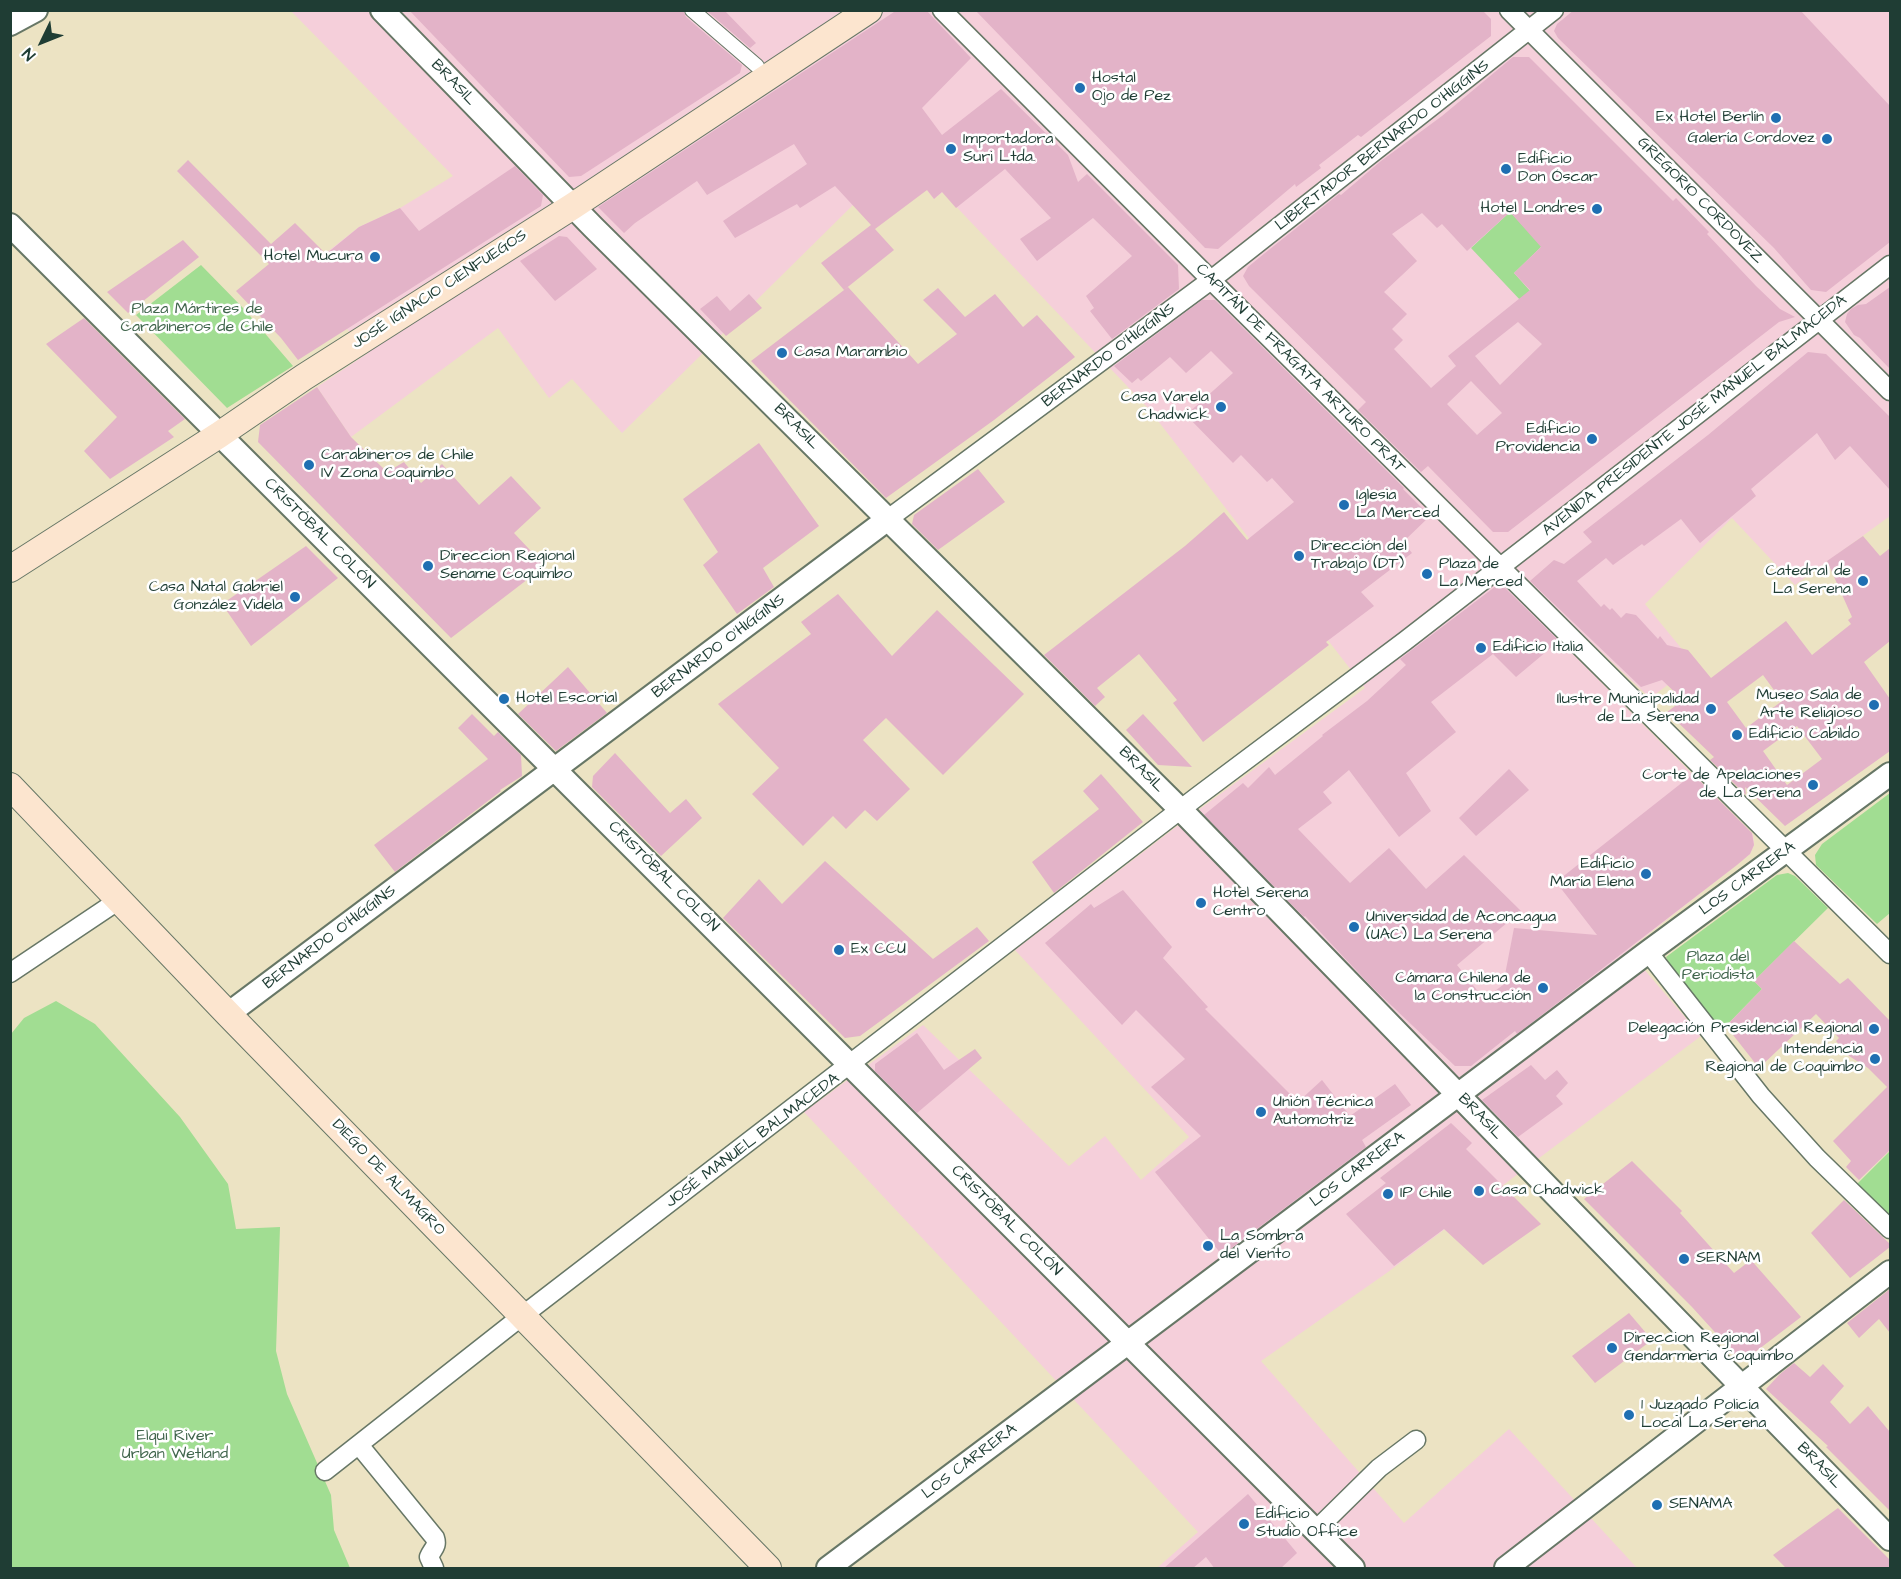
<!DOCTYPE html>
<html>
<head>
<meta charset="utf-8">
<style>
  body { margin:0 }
  #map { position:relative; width:1901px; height:1579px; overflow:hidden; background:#ece3c3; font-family:"Architects Daughter",sans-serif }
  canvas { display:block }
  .frame { position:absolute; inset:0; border:12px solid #1f3d34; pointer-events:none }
  .north { position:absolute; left:12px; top:12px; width:60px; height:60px; -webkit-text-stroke:4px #fff; paint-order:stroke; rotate:227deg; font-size:16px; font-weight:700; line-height:24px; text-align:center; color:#1f3d34 }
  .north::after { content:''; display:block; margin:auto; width:21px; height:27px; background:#1f3d34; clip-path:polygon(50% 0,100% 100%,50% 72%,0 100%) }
</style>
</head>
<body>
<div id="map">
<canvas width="1901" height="1579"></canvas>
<div class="frame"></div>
<div class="north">N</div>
</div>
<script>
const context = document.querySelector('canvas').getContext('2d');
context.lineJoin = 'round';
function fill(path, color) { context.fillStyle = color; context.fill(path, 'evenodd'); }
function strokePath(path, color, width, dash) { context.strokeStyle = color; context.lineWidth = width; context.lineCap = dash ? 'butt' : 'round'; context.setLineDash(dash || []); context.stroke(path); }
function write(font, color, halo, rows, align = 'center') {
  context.font = font + ' "Architects Daughter",sans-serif'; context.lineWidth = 5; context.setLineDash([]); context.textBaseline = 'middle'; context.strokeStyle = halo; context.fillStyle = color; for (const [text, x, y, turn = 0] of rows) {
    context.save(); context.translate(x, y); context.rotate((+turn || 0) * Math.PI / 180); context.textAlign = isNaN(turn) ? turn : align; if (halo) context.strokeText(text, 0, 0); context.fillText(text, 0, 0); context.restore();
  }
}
fill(new Path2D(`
  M291 11H1890V516L1795 585 1732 518 1645 604 1695 665 1650 698 1582 634 1560 641 1753 835 1754 845 1750 854 1632 947 1643 968 1701 1036 1388 1272 1261 1361 1404 1523 1509 1429 1637 1568H1157L1198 1532 804 1112 923 1025 1069 1166 1105 1136 1141 1180 1189 1137 1015 950 1193 814 1365 688 1148 408 946 196 977 172 973 167 934 199 927 190 853 205 622 433 572 379 549 398 498 328 351 437 317 387 368 353 299 274 359 227 400 208 453 176Z`), '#f5cfda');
fill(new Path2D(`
  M1510 212 1542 246 1514 273 1532 293 1522 302 1471 248Z
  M201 265 244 309 293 366 227 408 136 315Z
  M1890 793V913L1877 924 1816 865 1815 855 1822 844Z
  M1788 873 1795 876 1828 908 1754 981 1762 989 1719 1033 1670 967 1666 957 1777 875Z
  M56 1001 95 1024 180 1117 228 1184 236 1229 280 1227 276 1351 287 1394 331 1495 334 1530 350 1568H11V1034L24 1018Z
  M1890 1151V1223L1855 1186Z`), '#a1dd92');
fill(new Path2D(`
  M409 10H683L686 17 742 65 740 73 581 176 569 177Z
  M706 10H724L756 43 750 48Z
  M897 10H926L971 58 922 108 942 135 1001 89 1068 155 1078 182 1087 174 1178 265 1179 289 1112 339 1090 311 1094 308 1086 296 1132 256 1093 218 1037 261 1020 239 1051 218 1005 169 956 208 942 192 934 199 927 190 875 229 894 250 844 290 821 263 871 225 835 186 800 208 797 204 735 238 723 221 807 164 794 144 707 195 697 181 635 223 624 233 598 207Z
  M975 10H1482L1491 19V36L1361 137 1358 135 1319 165 1321 168 1296 187 1295 184 1218 249 1205 248Z
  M1574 10H1800L1890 106V242L1826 292 1811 290 1774 248 1558 38 1554 31 1557 24Z
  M1513 57H1529L1673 201 1676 198 1709 232 1707 234 1756 286 1780 309 1795 317 1779 322 1508 532H1493L1428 466 1421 472 1358 410 1366 402 1249 286 1243 276 1248 267 1265 253 1339 194 1341 195 1381 161 1442 116ZM1510 212 1541 247 1514 273 1530 290 1448 356 1456 366 1431 388 1394 349 1403 340 1392 329 1407 314 1384 292 1417 261 1392 234 1422 213 1437 228 1442 224 1467 251ZM1518 322 1542 344 1500 385 1475 356ZM1471 381 1502 413 1477 435 1447 404Z
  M188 160 271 244 295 223 326 254 359 227 400 208 419 231 515 166 543 195 541 206 298 360 281 338 236 291 269 264 177 171Z
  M559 236 567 237 597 269 555 301 520 261Z
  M183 240 199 257 128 313 107 292Z
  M848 287 918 364 957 334 923 300 938 288 965 317 995 294 1023 327 1037 315 1075 357 994 420 886 498 751 361Z
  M1890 287V369L1860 338 1854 335 1845 322 1847 314 1851 309 1858 305 1866 304Z
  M749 294 762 308 726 336 700 309 717 296 730 311Z
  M1202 300H1215L1404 488 1403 489 1430 516 1403 542 1412 553 1361 592 1374 606 1326 642 1329 645 1203 742 1173 703 1177 700 1139 654 1097 688 1105 697 1095 706 1044 655 1185 546 1224 512 1247 540 1294 502 1272 478 1267 482 1241 455 1233 463 1186 415 1233 373 1211 351 1186 373 1170 357 1141 381 1138 378 1132 383 1114 366Z
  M84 318 185 419 168 431 174 437 110 479 84 451 117 417 46 344Z
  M1808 352 1826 354 1890 417V490L1850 446 1835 460 1817 433 1751 489 1756 496 1700 543 1681 519 1644 546 1642 544 1613 565 1606 558 1577 581 1601 607 1604 604 1610 610 1612 608 1621 618 1626 613 1636 615 1658 639 1660 636 1667 645 1688 650 1711 678 1786 621 1812 655 1851 624 1848 620 1852 617 1827 561 1863 536 1880 556 1890 548V641L1864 662 1890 699V751L1785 826 1745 787 1746 795 1710 760 1714 757 1667 712 1683 700 1662 680 1641 687 1530 581 1554 560 1564 564 1592 542 1583 532 1708 435ZM1763 675 1782 701 1746 728 1727 702ZM1797 726 1822 759 1787 785 1763 751Z
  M317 387 351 437 387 472 404 462 421 483 442 464 479 505 511 476 541 508 514 533 545 566 451 638 258 442 260 425Z
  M759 443 819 526 763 568 774 587 737 614 703 565 718 552 683 499Z
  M978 469 1005 502 938 550 912 524 914 515Z
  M306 546 338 578 251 646 222 604Z
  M1496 586 1505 588 1559 641 1516 677 1493 654 1431 702 1456 732 1406 773 1431 811 1399 837 1349 770 1323 792 1332 803 1298 829 1350 883 1389 848 1426 889 1464 855 1521 911 1457 965 1484 999 1503 985 1514 928 1597 935 1556 882 1693 774 1752 833 1754 845 1750 854 1737 865 1517 1034 1515 1031 1471 1066H1455L1372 987 1305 916 1304 917 1204 815 1243 783 1248 788 1269 767 1275 775 1323 736 1322 735 1367 701 1406 665 1400 659Z
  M838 594 892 656 937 610 1024 694 943 775 886 718 863 740 910 789 877 821 865 810 846 829 833 816 803 846 752 794 779 768 718 704 811 634 801 622Z
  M568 667 607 713 556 751 518 714Z
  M472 714 494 736 498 732 521 755 522 776 500 790 501 791 395 872 374 845 488 759 458 728Z
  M1143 714 1192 767 1158 765 1126 730Z
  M615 753 670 813 686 799 702 818 661 856 592 787 593 776Z
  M1509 769 1529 790 1476 836 1459 818Z
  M1101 774 1143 822 1054 893 1032 862 1099 809 1083 791Z
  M825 861 933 959 977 927 989 941 860 1036 845 1038 723 918 759 879 782 904Z
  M1123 890 1172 947 1163 958 1208 1007 1205 1009 1298 1102 1322 1080 1350 1116 1395 1084 1411 1105 1362 1140 1366 1147 1222 1255 1155 1172 1201 1136 1151 1087 1185 1059 1136 1010 1122 1025 1045 943 1091 904 1094 908Z
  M1794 941 1840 984 1848 978 1890 1021V1150L1859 1180 1846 1167 1851 1161 1833 1141 1887 1087 1868 1068 1849 1056 1836 1041 1839 1038 1816 1014 1759 1068 1726 1026 1762 989 1754 981Z
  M917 1033 944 1070 975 1049 982 1058 917 1113 875 1071V1064Z
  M1531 1065 1545 1080 1557 1070 1568 1083 1556 1096 1563 1104 1518 1137 1482 1100Z
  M1451 1123 1472 1143 1466 1149 1541 1224 1483 1265 1444 1229 1394 1266 1346 1214 1386 1183 1380 1178Z
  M1632 1161 1682 1211 1680 1213 1734 1273 1751 1260 1801 1317 1742 1362 1692 1307 1584 1199Z
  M1844 1200 1890 1244V1247L1850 1278 1811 1233Z
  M1890 1289V1333L1879 1319 1859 1338 1847 1323Z
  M1629 1313 1652 1340 1595 1383 1572 1356Z
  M1794 1363 1810 1377 1823 1364 1844 1386 1830 1402 1850 1424 1868 1406 1890 1432V1511L1826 1447 1828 1446 1766 1389 1780 1374Z
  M1248 1494 1297 1553 1280 1569H1215L1206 1557 1192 1569H1163Z
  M1838 1508 1890 1560V1569H1787L1773 1555Z`), '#e3b3c8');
const pedestrian = new Path2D(`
  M692 10 757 66`);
const minor = new Path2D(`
  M942 10 1211 280 1890 954
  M1509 10 1890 391
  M888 519 1211 280 1554 10
  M1648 952 1761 1096 1817 1158 1890 1229
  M10 973 119 900
  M359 1445 435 1538C438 1547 432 1549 429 1557L434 1568
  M325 1471 522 1316 1198 796 1405 641 1890 265
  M1315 1531 1379 1468 1416 1440`);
const tertiary = new Path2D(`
  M382 10 593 227 1187 816 1890 1539
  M10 24 36 10
  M10 225 1353 1568
  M228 1014 888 519
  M828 1568 1648 952 1890 774
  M1506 1568 1890 1272`);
const secondary = new Path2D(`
  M10 569 219 435 304 377 573 206 869 10
  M10 786 228 1014 768 1568`);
strokePath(pedestrian, '#677766', 16);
strokePath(minor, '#677766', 21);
strokePath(tertiary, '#677766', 26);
strokePath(secondary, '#677766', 28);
strokePath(pedestrian, '#fff', 14);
strokePath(minor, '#fff', 18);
strokePath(tertiary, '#fff', 22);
strokePath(secondary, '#fce5cf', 26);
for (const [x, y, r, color] of [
  [1080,88,6,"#1f6fb2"],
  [1776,118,6,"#1f6fb2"],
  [1827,139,6,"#1f6fb2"],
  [951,149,6,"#1f6fb2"],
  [1506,169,6,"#1f6fb2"],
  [1597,209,6,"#1f6fb2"],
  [375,257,6,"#1f6fb2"],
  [782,353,6,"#1f6fb2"],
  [1221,407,6,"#1f6fb2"],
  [1592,439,6,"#1f6fb2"],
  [309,465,6,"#1f6fb2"],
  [1344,505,6,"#1f6fb2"],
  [1299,556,6,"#1f6fb2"],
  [428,566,6,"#1f6fb2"],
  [1427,574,6,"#1f6fb2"],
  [1863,581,6,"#1f6fb2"],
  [295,597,6,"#1f6fb2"],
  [1481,648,6,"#1f6fb2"],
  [504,699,6,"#1f6fb2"],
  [1874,705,6,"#1f6fb2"],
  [1711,709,6,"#1f6fb2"],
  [1737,735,6,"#1f6fb2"],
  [1813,785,6,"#1f6fb2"],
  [1646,874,6,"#1f6fb2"],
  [1201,903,6,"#1f6fb2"],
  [1354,927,6,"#1f6fb2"],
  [839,950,6,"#1f6fb2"],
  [1543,988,6,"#1f6fb2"],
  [1874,1029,6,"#1f6fb2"],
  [1875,1059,6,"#1f6fb2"],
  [1261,1112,6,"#1f6fb2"],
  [1479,1191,6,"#1f6fb2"],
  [1388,1194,6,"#1f6fb2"],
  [1208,1246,6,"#1f6fb2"],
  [1684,1259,6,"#1f6fb2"],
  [1612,1348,6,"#1f6fb2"],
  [1629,1415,6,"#1f6fb2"],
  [1657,1505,6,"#1f6fb2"],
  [1244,1524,6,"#1f6fb2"]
]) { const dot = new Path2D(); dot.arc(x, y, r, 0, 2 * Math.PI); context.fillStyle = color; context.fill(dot); strokePath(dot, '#fff', 2); }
write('16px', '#1f3d34', '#fff', [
  ["Hostal",1092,79],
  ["Ojo de Pez",1092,97],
  ["Ex Hotel Berlín",1764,118,"right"],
  ["Galería Cordovez",1815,139,"right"],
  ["Importadora",963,140],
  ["Suri Ltda.",963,158],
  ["Edificio",1518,160],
  ["Don Óscar",1518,178],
  ["Hotel Londres",1585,209,"right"],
  ["Hotel Mucura",363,257,"right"],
  ["Casa Marambio",794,353],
  ["Casa Varela",1209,398,"right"],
  ["Chadwick",1209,416,"right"],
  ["Edificio",1580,430,"right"],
  ["Providencia",1580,448,"right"],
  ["Carabineros de Chile",321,456],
  ["IV Zona Coquimbo",321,474],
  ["Iglesia",1356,496],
  ["La Merced",1356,514],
  ["Dirección del",1311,547],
  ["Trabajo (DT)",1311,565],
  ["Direccion Regional",440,557],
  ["Sename Coquimbo",440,575],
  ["Plaza de",1439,565],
  ["La Merced",1439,583],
  ["Catedral de",1851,572,"right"],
  ["La Serena",1851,590,"right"],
  ["Casa Natal Gabriel",283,588,"right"],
  ["González Videla",283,606,"right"],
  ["Edificio Italia",1493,648],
  ["Museo Sala de",1862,696,"right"],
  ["Arte Religioso",1862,714,"right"],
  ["Hotel Escorial",516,699],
  ["Ilustre Municipalidad",1699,700,"right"],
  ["de La Serena",1699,718,"right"],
  ["Edificio Cabildo",1749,735],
  ["Corte de Apelaciones",1801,776,"right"],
  ["de La Serena",1801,794,"right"],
  ["Edificio",1634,865,"right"],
  ["María Elena",1634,883,"right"],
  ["Hotel Serena",1213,894],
  ["Centro",1213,912],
  ["Universidad de Aconcagua",1366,918],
  ["(UAC) La Serena",1366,936],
  ["Ex CCU",851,950],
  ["Cámara Chilena de",1531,979,"right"],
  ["la Construcción",1531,997,"right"],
  ["Delegación Presidencial Regional",1862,1029,"right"],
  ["Intendencia",1863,1050,"right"],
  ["Regional de Coquimbo",1863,1068,"right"],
  ["Unión Técnica",1273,1103],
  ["Automotriz",1273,1121],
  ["Casa Chadwick",1491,1191],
  ["IP Chile",1400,1194],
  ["La Sombra",1220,1237],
  ["del Viento",1220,1255],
  ["SERNAM",1696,1259],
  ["Direccion Regional",1624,1339],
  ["Gendarmeria Coquimbo",1624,1357],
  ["1 Juzgado Policía",1641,1406],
  ["Local La Serena",1641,1424],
  ["SENAMA",1669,1505],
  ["Edificio",1256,1515],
  ["Studio Office",1256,1533]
], 'left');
write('16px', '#1f3d34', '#fff', [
  ["BRASIL",453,83,46],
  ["LIBERTADOR BERNARDO O'HIGGINS",1383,146,-38],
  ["GREGORIO CORDOVEZ",1700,201,45],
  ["JOSÉ IGNACIO CIENFUEGOS",440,290,-33],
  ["BERNARDO O'HIGGINS",1109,356,-37],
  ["CAPITÁN DE FRAGATA ARTURO PRAT",1300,369,45],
  ["AVENIDA PRESIDENTE JOSÉ MANUEL BALMACEDA",1695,416,-38],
  ["BRASIL",796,427,45],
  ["CRISTÓBAL COLÓN",319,534,45],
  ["BERNARDO O'HIGGINS",719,647,-37],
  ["BRASIL",1141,770,45],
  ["CRISTÓBAL COLÓN",663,877,45],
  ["LOS CARRERA",1748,879,-36],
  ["BERNARDO O'HIGGINS",330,938,-37],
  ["BRASIL",1480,1117,46],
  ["JOSÉ MANUEL BALMACEDA",753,1141,-37],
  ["LOS CARRERA",1358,1170,-37],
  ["DIEGO DE ALMAGRO",388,1178,46],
  ["CRISTÓBAL COLÓN",1006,1221,45],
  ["LOS CARRERA",970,1462,-37],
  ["BRASIL",1819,1466,46]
]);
write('16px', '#40654c', '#fff', [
  ["Plaza Mártires de",197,310],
  ["Carabineros de Chile",197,328],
  ["Plaza del",1718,958],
  ["Periodista",1718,976],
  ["Elqui River",175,1437],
  ["Urban Wetland",175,1455]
]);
</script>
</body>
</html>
